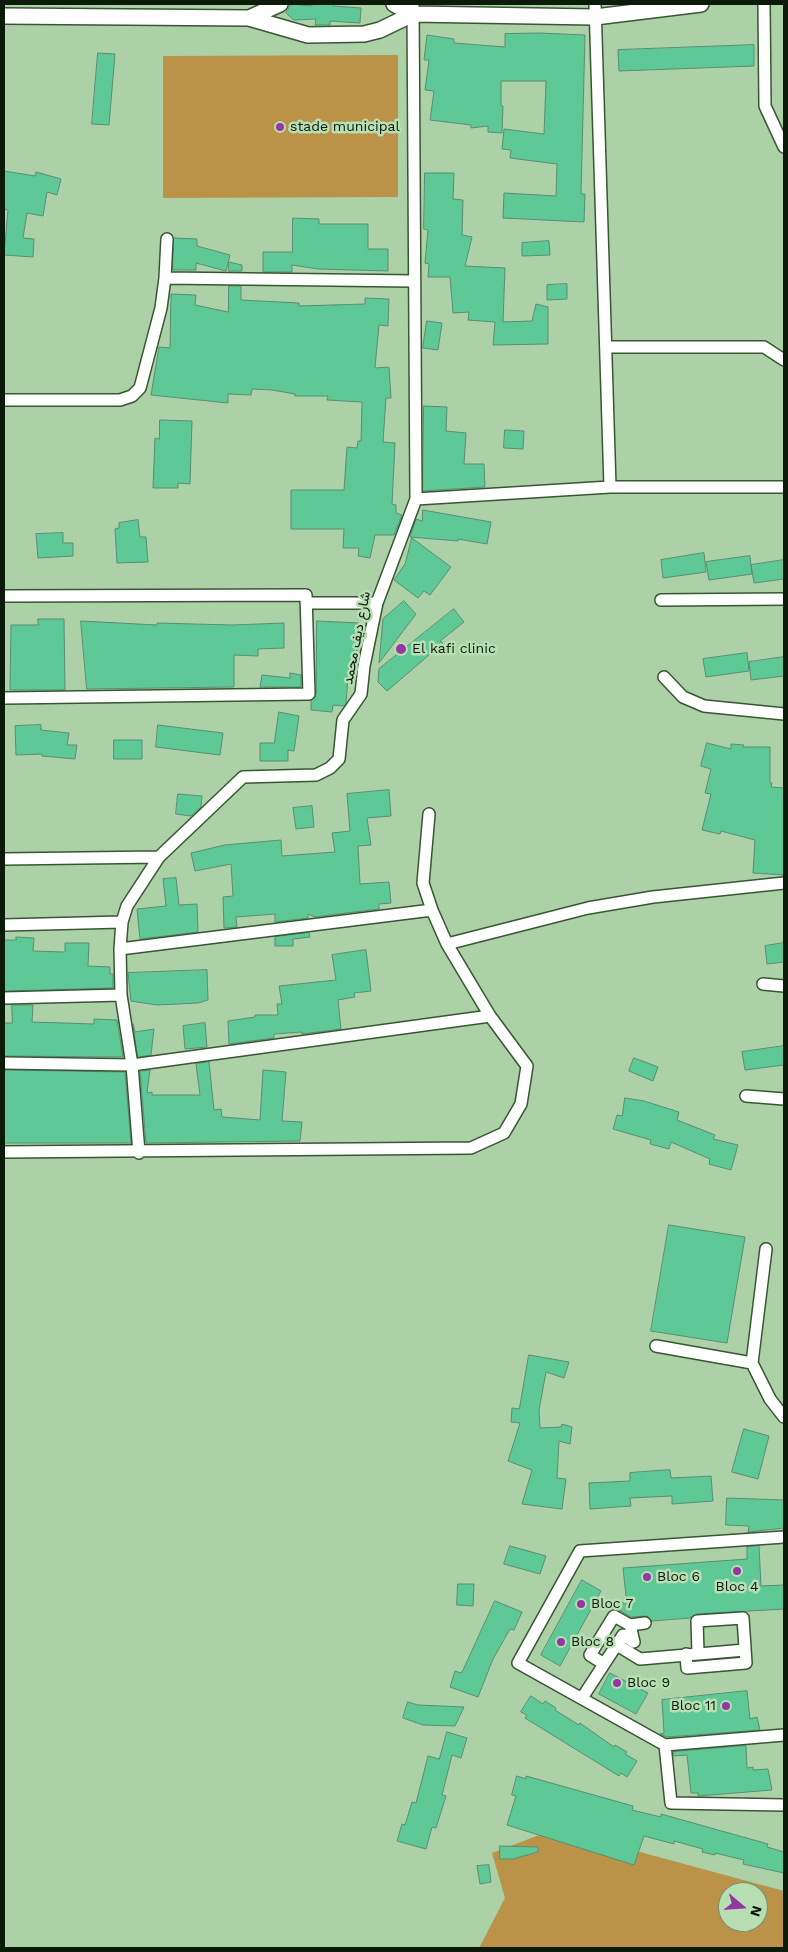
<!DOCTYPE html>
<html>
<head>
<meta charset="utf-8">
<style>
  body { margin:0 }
  #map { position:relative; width:788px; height:1952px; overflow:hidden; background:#acd1a6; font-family:"Work Sans",sans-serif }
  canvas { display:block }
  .frame { position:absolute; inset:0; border:5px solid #0c1a0a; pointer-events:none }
  .north { position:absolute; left:718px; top:1882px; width:50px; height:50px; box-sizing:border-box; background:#b8deb3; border:1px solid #73906f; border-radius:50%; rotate:108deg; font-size:14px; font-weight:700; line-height:20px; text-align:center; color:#0c1a0a }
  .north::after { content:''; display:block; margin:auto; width:18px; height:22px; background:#9338a3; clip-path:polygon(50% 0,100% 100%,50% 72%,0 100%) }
</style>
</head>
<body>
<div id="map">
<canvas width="788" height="1952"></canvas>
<div class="frame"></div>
<div class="north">N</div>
</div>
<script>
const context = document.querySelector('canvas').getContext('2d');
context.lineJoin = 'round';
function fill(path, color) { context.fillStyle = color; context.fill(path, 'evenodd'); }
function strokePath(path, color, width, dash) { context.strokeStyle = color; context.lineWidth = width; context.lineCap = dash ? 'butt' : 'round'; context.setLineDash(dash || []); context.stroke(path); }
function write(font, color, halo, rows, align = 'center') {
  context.font = font + ' "Work Sans",Vazirmatn,sans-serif'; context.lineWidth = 5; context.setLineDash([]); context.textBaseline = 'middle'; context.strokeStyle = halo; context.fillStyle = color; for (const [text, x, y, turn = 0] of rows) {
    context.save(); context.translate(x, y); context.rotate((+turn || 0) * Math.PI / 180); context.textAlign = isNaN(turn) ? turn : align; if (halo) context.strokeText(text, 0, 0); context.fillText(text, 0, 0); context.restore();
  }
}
fill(new Path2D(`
  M398 55V197L163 198V56Z
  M555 1829 784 1891V1948H479L505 1898 492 1853ZM728 1892H758V1922H728Z`), '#ba9349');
const building = new Path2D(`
  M292 4 312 6V4H333V6L361 8 360 23 330 21V25H315L316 19 294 20 286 13Z
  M539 33 585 35 581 194H585L584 222 503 218 504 193 556 196 557 164 510 158 511 150 502 149 504 129 544 134 546 81H501V106H503L502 133 488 132V126L471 128V125L430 120 434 91 425 90 429 60H424L427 35 454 39V43L505 47V34Z
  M754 45V66L619 71 618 50Z
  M98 53 115 54 109 125 92 124Z
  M4 171 35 176 36 172 61 179 57 195 47 192 43 216 27 213 23 238 34 239 33 257 4 255 8 210 4 209Z
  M425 173H454L453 199 463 200 462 235 472 237 465 266 505 268 503 322 532 321 536 304 548 307V344L493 345 495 322 468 320 469 312 453 313 450 277H428L429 264 425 263 428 230 424 229Z
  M293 218 319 219V224H368V249H388V271L318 269 292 265V272H263V252H292Z
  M174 238 197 239V246L230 255 226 271 196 263V270H173Z
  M549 241 550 255 522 256V243Z
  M229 262 242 265V271H229Z
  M567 284V299L547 300V285Z
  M229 286H241V300L299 303V306L365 304V298L389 299 388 326 379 325 375 368 389 367 391 398H386L383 442 395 443 392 504 396 505V513L402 515 394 535H375L370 558 358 556 359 548H343L344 529H291V490H344L347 447 357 448 358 441H361L362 402 327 400 328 396H295V394L272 390 252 389 251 395 228 394V403L151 395 159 347 170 348 171 294 196 295 195 305 228 312Z
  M427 321 442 323 438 350 423 348Z
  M424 406 447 407 446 431 466 433 464 464H484L485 487 423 491Z
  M160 420 192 421 190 484 178 483V488H153L155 438 159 439Z
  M505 430 524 431 523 449 504 448Z
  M423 510 491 522 487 544 458 539V541L410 537 416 519 422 521Z
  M138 520 140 537H146L148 562 117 563 115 529 119 528V523Z
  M63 533V543H73V556L38 558 36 534Z
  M412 538 451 567 430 595 424 591 418 598 394 580 405 564Z
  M704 553 706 572 663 578 661 560Z
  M750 556 752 574 709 580 706 562Z
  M784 560V579L754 583 751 565Z
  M404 601 416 614 379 663 383 619Z
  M454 609 464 622 440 641 443 643 387 691 378 682 379 669Z
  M38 619H64L65 690H10L11 625H38Z
  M81 621 157 625V623L232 625 284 623V648L258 649V656L234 655V687L87 689Z
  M317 621 359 623 356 665 349 664 346 703 344 706 333 705 332 712 311 710V701L316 694Z
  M747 653 749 671 706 677 703 659Z
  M784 657V676L751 680 749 662Z
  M290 673 301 675V687H260L262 675 290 678Z
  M279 712 299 716 294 751 288 750V761H260V743H274Z
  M41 725V730L69 733 67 745H77L75 759 42 756V754L16 755 15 726Z
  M158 725 223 733 220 755 156 747Z
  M114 740H142V759H114Z
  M707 743 731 749V744L744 745 743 747H770V783H772L771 787 784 788V875L753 873 755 840 721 831 720 834 702 830 711 794 705 793 711 769 701 766Z
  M389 790 391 816 367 818 371 845 358 846 360 884 389 882 391 903 379 904V909L315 917 308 914V918L275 922V914L236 917 237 927 224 928 223 897 233 896 231 864 195 871 191 853 225 845 281 840 282 856 335 852 332 833 350 831 347 794Z
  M178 794 202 796 201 807 191 816 176 814Z
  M312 806 314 827 296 829 293 808Z
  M176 878 179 905 197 904 198 932 140 939 137 909 166 906 163 879Z
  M309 933 310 937 293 939V946H275V937Z
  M16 937 34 938 33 951 65 952V943H89L88 966 110 967V974H113V988L4 991V940H16Z
  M784 943V962L767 964 765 946Z
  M366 950 371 991 354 993 355 997 338 1000 341 1029 302 1034V1032L274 1034V1038L229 1044 228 1021 255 1017V1015H278L277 1004H282L279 986 336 980 332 955Z
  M207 970 208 1000 198 1003 157 1005 131 1001 128 973Z
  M12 1005H33L32 1022 94 1024V1019L117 1020 123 1057 4 1056V1023H12Z
  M205 1023 207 1047 185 1049 183 1026Z
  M133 1024 135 1032 154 1029 151 1055 138 1057Z
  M784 1046V1065L745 1070 742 1052Z
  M634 1058 658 1067 653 1081 629 1071Z
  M209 1062 214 1110 221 1109 222 1117 260 1120 263 1070 286 1072 282 1121 302 1122 300 1141 146 1143 140 1071 150 1070 147 1093 152 1092V1095H200L196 1064Z
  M4 1070 125 1072 131 1143H4Z
  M625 1098 644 1101 679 1112 677 1120 715 1135 713 1139 738 1145 731 1170 709 1164 710 1159 671 1142 669 1149 650 1144 651 1140 613 1129 617 1115 622 1116Z
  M669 1225 745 1237 727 1343 651 1331Z
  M529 1355 569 1362 564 1378 546 1372 539 1410 540 1428 561 1427 562 1424 572 1427 570 1444 559 1441 557 1478 566 1479 562 1509 522 1504 532 1470 508 1461 520 1423 511 1422 512 1408 519 1409Z
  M744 1429 769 1436 758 1479 732 1472Z
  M670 1470 671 1478 711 1476 713 1501 672 1504V1496L630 1498 631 1506 590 1509 589 1483 630 1481V1473Z
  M727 1498 784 1500V1528L748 1532 749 1526 726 1525Z
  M510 1546 546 1556 540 1574 504 1564Z
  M759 1546 761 1586 784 1585V1609L697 1614 690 1618 652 1621 647 1616 631 1617 619 1610 618 1600 627 1605 623 1568 747 1559V1547Z
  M582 1580 601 1591 560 1666 541 1655Z
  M458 1584H474L473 1606 457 1605Z
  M495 1601 522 1612 514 1630 510 1629 493 1659 478 1697 450 1687 455 1671 461 1673 463 1670Z
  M610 1673 648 1693 636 1714 599 1694Z
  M747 1691 750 1719 757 1717 760 1730 667 1737 660 1734 664 1733 662 1700Z
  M531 1696 543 1704 545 1701 556 1708 555 1710 579 1725 580 1723 614 1747 615 1745 627 1752 625 1754 637 1761 627 1777 621 1773 619 1776 525 1718 527 1715 521 1712Z
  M408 1702 418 1705 464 1707 455 1726 423 1725 403 1718Z
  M447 1732 467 1738 461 1758 452 1755 442 1795 446 1796 436 1828 432 1827 426 1849 397 1841 402 1824 405 1825 412 1802 416 1803 428 1756 439 1759Z
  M746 1746 747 1768 753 1767V1770L768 1769 772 1790 698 1796V1793H691L687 1755 674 1756 673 1752Z
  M517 1776 526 1779V1776L551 1783 633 1806 632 1810 661 1817V1814L768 1844 767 1847 784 1852V1873L743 1864 744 1860 715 1853V1855L702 1852 703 1849 674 1841V1844L644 1836 634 1865 507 1825 516 1796 512 1795Z
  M500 1846 538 1847V1852L513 1859H500Z
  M489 1865 491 1882 480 1884 477 1866Z`);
fill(building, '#5ec897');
strokePath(building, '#598e73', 1);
const minor = new Path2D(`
  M413 4 416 499 610 487H784
  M595 4 610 487
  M764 4 765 106 784 147
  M165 278 414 281
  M606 347H764L784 360
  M4 400H120L132 396 140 388 161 308 165 278 167 239
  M4 596 306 595 309 694 4 698
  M661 600 784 599
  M306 603H377
  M664 677 683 697 704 706 784 714
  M4 859 159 857
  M4 925 122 922
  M447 944 588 908 653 897 784 883
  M120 949 432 910
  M763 984 784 986
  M4 998 121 995
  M4 1063 132 1065 490 1016
  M746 1096 784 1099
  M4 1152 471 1148 504 1133 521 1104 527 1066 490 1016 447 944 432 910 423 883 429 814
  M139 1153 132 1065 121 995 120 949 122 922 127 906 159 857 243 777 316 775 330 768 339 759 343 720 361 694 364 666 377 603 416 499
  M656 1346 752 1363 766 1249
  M752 1363 770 1399 784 1417
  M784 1537 580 1551 518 1663 665 1745 784 1735
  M630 1625 645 1623
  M617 1645 640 1659 745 1650
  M686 1654 687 1668 746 1663 743 1618 697 1621 698 1653
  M582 1698 623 1635 634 1642 630 1625 614 1616 590 1655 604 1664
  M665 1745 671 1803 784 1805`);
const tertiary = new Path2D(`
  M394 4 413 14
  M4 16 249 18 308 35 364 34 380 30 413 14 595 17 701 4
  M249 18 280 4`);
strokePath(minor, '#375732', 14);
strokePath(tertiary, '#375732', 18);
strokePath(minor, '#fff', 11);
strokePath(tertiary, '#fff', 15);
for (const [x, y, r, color] of [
  [280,127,5,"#9338a3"],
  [401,649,6,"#9338a3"],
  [737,1571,5,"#9338a3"],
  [647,1577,5,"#9338a3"],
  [581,1604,5,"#9338a3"],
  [561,1642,5,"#9338a3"],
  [617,1683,5,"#9338a3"],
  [726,1706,5,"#9338a3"]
]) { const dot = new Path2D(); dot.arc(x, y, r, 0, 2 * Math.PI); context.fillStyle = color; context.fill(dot); strokePath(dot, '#b8deb3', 2); }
write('14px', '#0c1a0a', '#b8deb3', [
  ["stade municipal",290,127],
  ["El kafi clinic",412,649],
  ["Bloc 6",657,1577],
  ["Bloc 4",737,1587,"center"],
  ["Bloc 7",591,1604],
  ["Bloc 8",571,1642],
  ["Bloc 9",627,1683],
  ["Bloc 11",716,1706,"right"]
], 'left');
write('14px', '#0c1a0a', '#b8deb3', [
  ["شارع ديف محمد",357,638,-79]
]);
</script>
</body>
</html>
